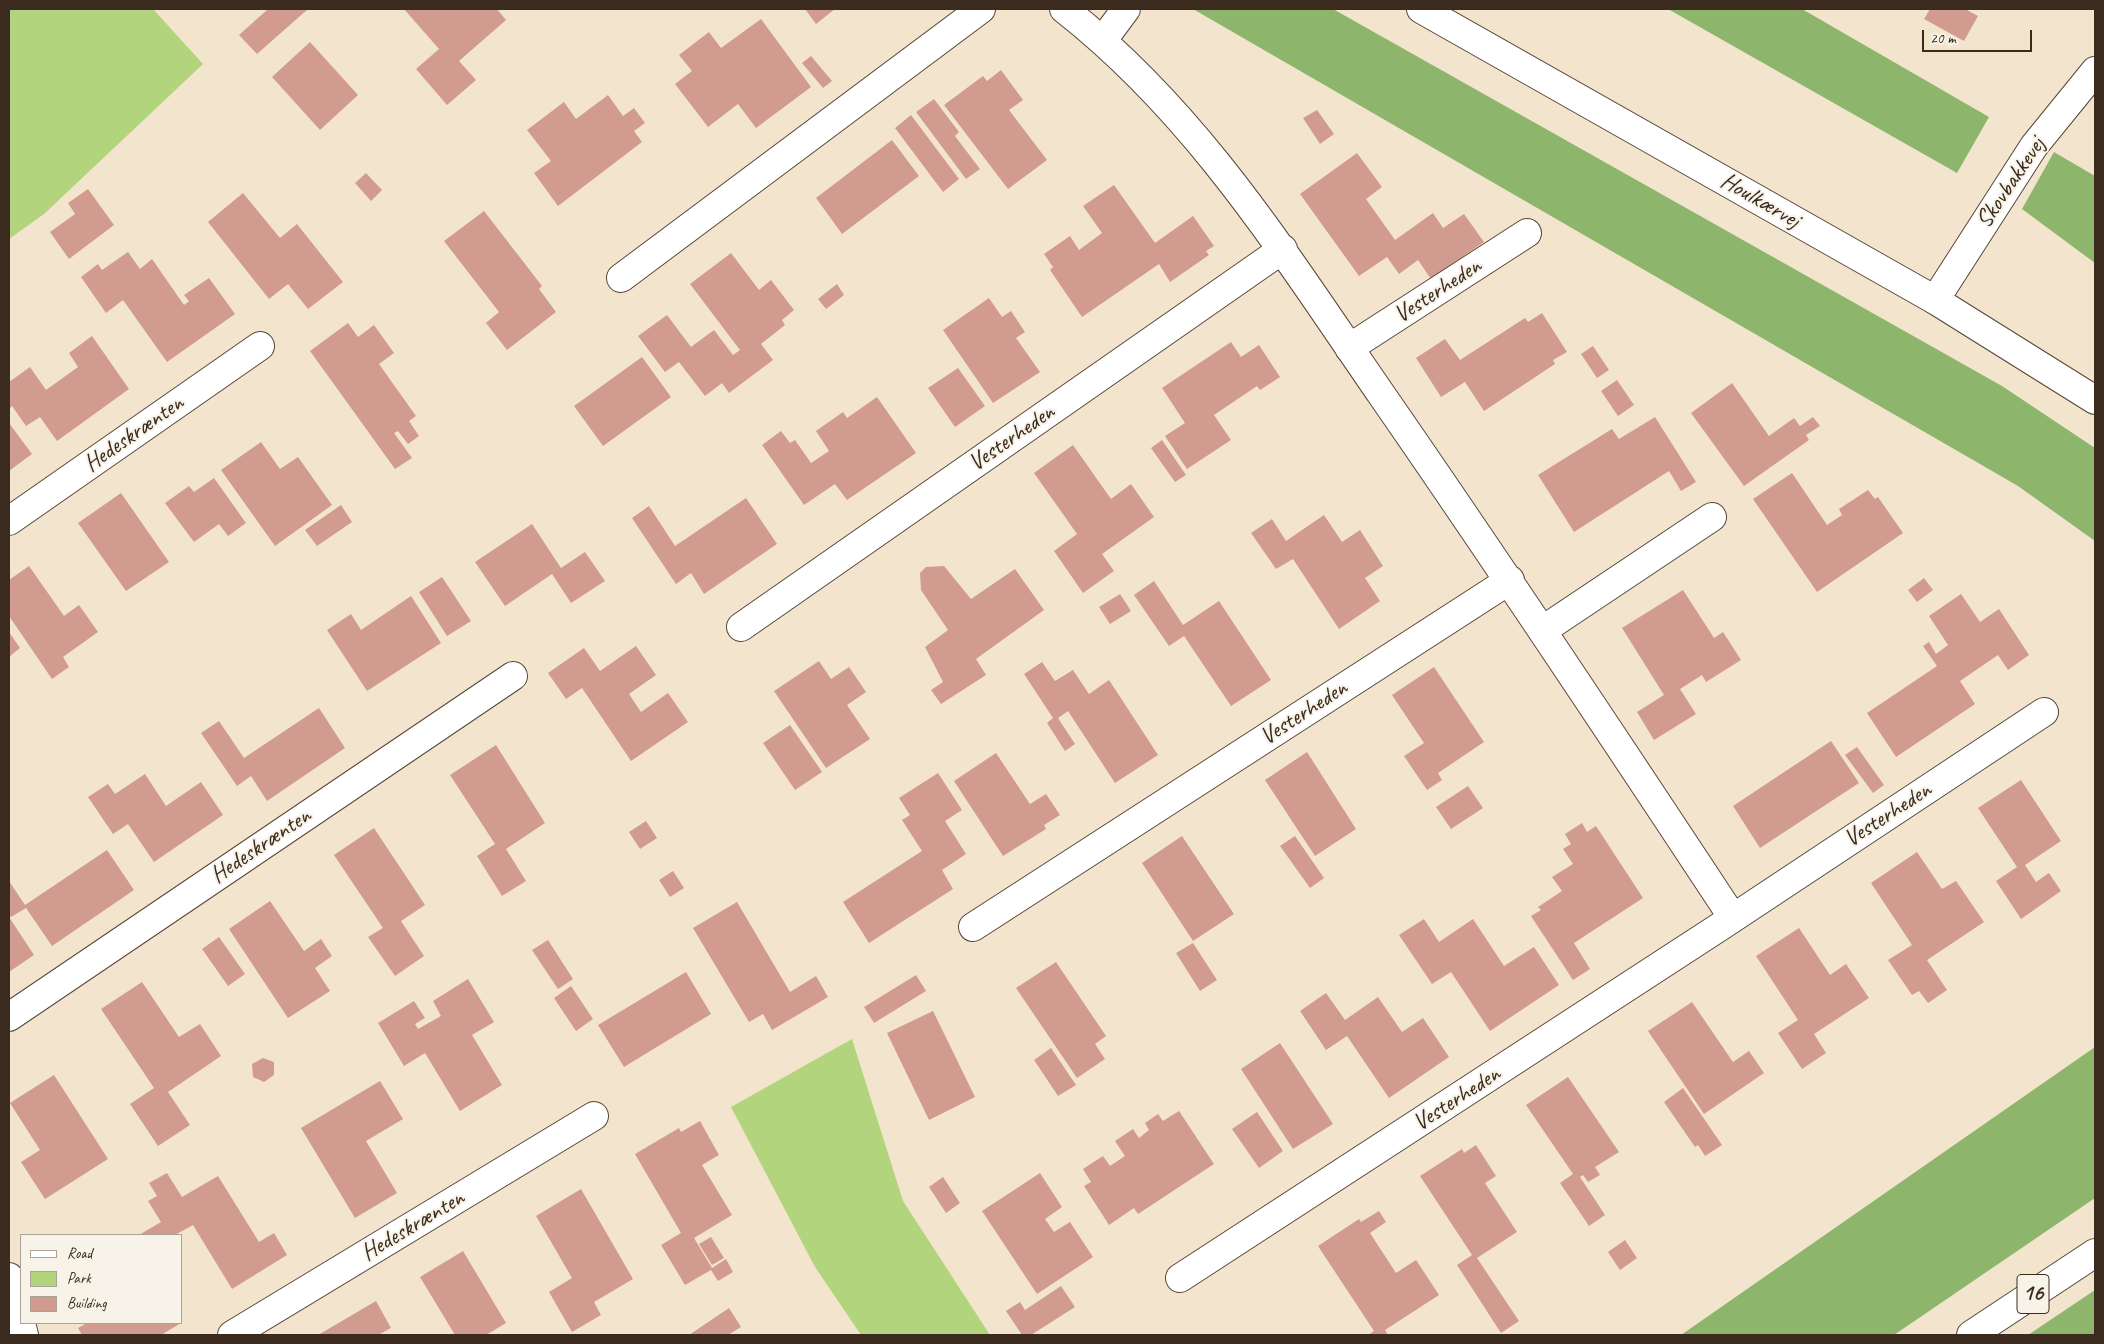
<!DOCTYPE html>
<html>
<head>
<meta charset="utf-8">
<style>
  body { margin:0 }
  #map { position:relative; width:2104px; height:1344px; overflow:hidden; background:#f3e5cd; font-family:Caveat,sans-serif }
  canvas { display:block }
  .frame { position:absolute; inset:0; border:10px solid #3b2a1e; pointer-events:none }
  .legend { position:absolute; left:20px; top:1234px; width:162px; height:90px; box-sizing:border-box; background:#f7f3e8; border:1px solid #aca397; margin:0; padding:6px 9px; list-style:none; font-size:15px; color:#3b2a1e }
  .legend li { display:flex; align-items:center; gap:10px; height:25px }
  .legend b { width:25px; border:1px solid #aca397 }
  .scale { position:absolute; left:1922px; top:30px; width:110px; height:22px; box-sizing:border-box; border:2px solid #3b2a1e; border-top:0; padding-left:6px; font-size:15px; line-height:18px; white-space:nowrap; color:#3b2a1e; -webkit-text-stroke:4px #f7f3e8; paint-order:stroke }
</style>
</head>
<body>
<div id="map">
<canvas width="2104" height="1344"></canvas>
<div class="frame"></div>
<ul class="legend">
<li><b style="height:6px;background:#fff"></b>Road</li>
<li><b style="height:14px;background:#b2d47c"></b>Park</li>
<li><b style="height:14px;background:#d29b8f"></b>Building</li>
</ul>
<div class="scale">20 m</div>
</div>
<script>
const context = document.querySelector('canvas').getContext('2d');
context.lineJoin = 'round';
function fill(path, color) { context.fillStyle = color; context.fill(path, 'evenodd'); }
function strokePath(path, color, width, dash) { context.strokeStyle = color; context.lineWidth = width; context.lineCap = dash ? 'butt' : 'round'; context.setLineDash(dash || []); context.stroke(path); }
function write(font, color, halo, rows, align = 'center') {
  context.font = font + ' Caveat,sans-serif'; context.lineWidth = 4; context.setLineDash([]); context.textBaseline = 'middle'; context.strokeStyle = halo; context.fillStyle = color; for (const [text, x, y, turn = 0] of rows) {
    context.save(); context.translate(x, y); context.rotate((+turn || 0) * Math.PI / 180); context.textAlign = isNaN(turn) ? turn : align; if (halo) context.strokeText(text, 0, 0); context.fillText(text, 0, 0); context.restore();
  }
}
fill(new Path2D(`
  M9 9H153L203 64 44 214 9 239Z
  M852 1039 903 1201 990 1335H861L815 1267 731 1107Z`), '#b2d47c');
fill(new Path2D(`
  M1193 9H1333L2002 386 2095 448V541L2018 486Z
  M1668 9H1802L1989 117 1957 173Z
  M2054 152 2095 176V263L2022 209Z
  M2095 1047V1198L1894 1335H1681Z
  M2095 1290V1335H2028Z`), '#8db66c');
fill(new Path2D(`
  M268 9H308L257 54 239 35Z
  M404 9H497L506 20 459 61 476 80 447 105 416 69 439 49Z
  M805 9H835L816 24Z
  M1930 9H1965L1978 16 1964 41 1924 19Z
  M761 19 811 87 756 128 738 104 708 127 675 84 692 71 679 55 709 32 721 48Z
  M310 42 358 95 320 130 272 77Z
  M811 56 832 81 823 88 802 63Z
  M1001 70 1023 100 1009 110 1047 160 1008 189 944 105 983 76 987 81Z
  M608 95 623 116 634 108 645 123 634 131 642 142 558 206 534 173 551 161 527 130 564 102 576 119Z
  M934 99 959 132 955 136 980 169 966 179 916 112Z
  M1317 110 1334 134 1320 144 1303 118Z
  M911 115 959 179 943 192 895 128Z
  M892 140 919 176 842 234 816 198Z
  M1357 153 1382 187 1366 199 1395 240 1433 213 1443 228 1464 214 1484 242 1431 279 1418 260 1399 274 1387 257 1359 276 1300 194Z
  M366 173 382 190 371 201 355 183Z
  M1114 185 1155 243 1193 216 1214 246 1206 251 1209 255 1170 282 1159 264 1082 317 1050 270 1053 267 1044 254 1070 236 1079 250 1102 233 1083 206Z
  M88 189 114 225 69 259 50 232 75 214 68 203Z
  M243 193 280 238 297 224 343 282 308 309 288 284 269 299 208 222Z
  M484 211 542 286 539 289 556 312 507 350 486 323 499 312 444 241Z
  M128 252 140 269 152 259 184 305 189 301 184 295 209 278 235 314 167 362 123 300 106 313 81 277 98 264 102 270Z
  M731 253 759 290 771 280 794 310 782 320 785 325 761 344 773 360 729 393 722 383 705 396 679 362 665 372 638 336 667 315 691 347 714 330 733 355 740 350 690 284Z
  M837 284 844 295 826 309 818 299Z
  M989 298 1002 317 1011 311 1025 332 1016 338 1040 372 993 403 943 330Z
  M1542 313 1567 352 1553 360 1555 364 1484 411 1465 382 1441 397 1416 358 1445 339 1460 360 1525 318 1528 322Z
  M348 323 358 337 374 325 394 353 379 364 416 416 409 421 419 436 408 444 398 431 394 433 412 458 395 469 310 351Z
  M92 336 129 389 57 441 40 417 26 426 12 406 9 409V382L30 367 46 390 78 367 69 353Z
  M1231 342 1241 357 1259 345 1280 377 1260 390 1257 386 1214 415 1231 440 1187 469 1165 436 1185 423 1162 388Z
  M1593 346 1609 370 1597 378 1581 354Z
  M642 357 671 397 603 446 574 406Z
  M958 368 985 406 955 427 928 388Z
  M1617 380 1634 405 1618 416 1601 391Z
  M1732 383 1769 436 1794 418 1800 426 1813 417 1820 426 1806 435 1809 440 1744 486 1691 413Z
  M877 397 916 453 847 500 835 484 804 505 762 445 781 431 790 443 795 440 811 463 829 451 816 431 843 412 847 418Z
  M1655 417 1696 482 1681 491 1669 471 1574 532 1538 475 1612 429 1619 439Z
  M9 423 32 454 9 471Z
  M1162 440 1186 475 1175 482 1151 448Z
  M261 442 280 469 298 457 332 505 275 546 221 470Z
  M1073 445 1111 499 1131 484 1154 517 1102 554 1114 571 1083 593 1054 551 1077 534 1034 473Z
  M1792 473 1827 525 1842 515 1839 509 1868 490 1875 499 1878 497 1903 533 1817 592 1753 499Z
  M214 478 246 523 228 536 219 524 194 542 165 503 189 486 194 492Z
  M121 493 169 562 126 591 78 523Z
  M746 498 777 544 704 594 691 573 676 584 632 518 649 506 675 546Z
  M341 505 352 522 317 546 305 530Z
  M1324 515 1342 542 1360 530 1383 566 1365 578 1380 601 1339 629 1293 559 1276 569 1251 533 1272 519 1286 541Z
  M532 524 561 568 585 552 605 581 571 603 552 574 505 606 475 562Z
  M29 566 64 616 79 605 98 632 63 657 69 667 52 679 9 616V580Z
  M944 566 971 599 1015 569 1044 610 976 659 986 675 941 704 931 690 943 682 925 647 948 630 921 590 920 573 926 567Z
  M442 577 471 621 447 636 419 592Z
  M1924 578 1933 590 1917 602 1908 590Z
  M1154 581 1183 625 1219 601 1271 680 1231 706 1184 636 1169 646 1134 595Z
  M1683 590 1714 638 1723 632 1741 660 1706 682 1702 675 1680 689 1696 714 1654 740 1637 712 1664 695 1622 628Z
  M1120 594 1131 611 1110 624 1099 607Z
  M1961 594 1980 622 1999 609 2029 655 2008 670 1998 655 1960 681 1975 704 1896 757 1867 713 1937 666 1923 646 1929 642 1936 654 1948 645 1929 616Z
  M411 596 441 643 367 691 327 630 351 614 361 630Z
  M9 632 20 648 9 657Z
  M636 646 656 675 629 694 641 712 668 693 688 722 631 761 582 688 566 699 548 673 584 648 600 671Z
  M819 661 831 679 849 667 866 692 847 705 870 739 826 768 774 691Z
  M1042 662 1055 681 1073 670 1089 694 1109 680 1158 755 1115 783 1068 711 1058 718 1075 744 1065 751 1047 723 1053 718 1024 674Z
  M1434 667 1484 742 1438 773 1442 780 1427 790 1404 756 1424 743 1392 695Z
  M319 708 345 748 267 801 251 776 237 786 201 733 219 721 244 758Z
  M790 725 822 772 795 790 763 743Z
  M1831 741 1859 783 1760 848 1733 806Z
  M496 745 545 823 506 849 526 881 502 896 477 856 495 844 450 775Z
  M1857 747 1884 785 1873 793 1845 755Z
  M1307 752 1356 829 1315 856 1265 780Z
  M996 753 1030 804 1046 794 1060 815 1044 825 1046 829 1003 856 954 781Z
  M938 773 962 810 945 821 966 854 942 870 953 889 869 943 843 902 922 851 902 820 910 815 899 798Z
  M145 774 166 806 201 782 223 815 154 862 128 824 113 834 88 797 108 784 115 794Z
  M2021 780 2061 841 2025 865 2036 882 2049 873 2061 891 2021 919 1996 881 2017 867 1978 808Z
  M1468 786 1483 808 1451 829 1436 807Z
  M646 821 657 838 640 849 629 832Z
  M1582 823 1587 832 1596 826 1643 898 1574 943 1590 969 1573 980 1531 916 1541 910 1538 907 1562 891 1552 877 1573 864 1563 849 1571 844 1565 834Z
  M374 828 425 905 401 921 424 956 395 976 368 937 383 928 334 855Z
  M1182 836 1234 914 1193 941 1142 863Z
  M1295 836 1324 878 1310 888 1280 846Z
  M107 850 134 890 52 946 26 908 11 917 9 914V881L25 905Z
  M1917 852 1942 889 1956 881 1984 922 1927 960 1947 990 1928 1003 1919 991 1912 995 1888 960 1912 945 1871 883Z
  M673 871 684 888 670 897 659 880Z
  M270 901 304 951 321 939 332 956 315 968 330 991 288 1018 229 929Z
  M737 902 790 992 816 976 828 997 772 1030 763 1014 749 1022 693 928Z
  M9 917 34 955 9 972Z
  M1424 919 1439 942 1473 919 1504 966 1534 947 1559 985 1490 1031 1451 972 1432 984 1399 935Z
  M1799 928 1830 975 1846 964 1869 998 1814 1034 1826 1053 1802 1069 1778 1033 1798 1020 1756 956Z
  M219 937 245 974 228 986 202 949Z
  M548 940 573 979 558 989 532 950Z
  M1193 943 1217 980 1200 991 1176 953Z
  M1056 962 1106 1036 1095 1044 1105 1059 1077 1078 1016 988Z
  M686 972 711 1014 624 1067 598 1025Z
  M916 975 926 991 874 1023 864 1007Z
  M468 979 494 1022 472 1035 502 1085 460 1111 425 1053 404 1066 378 1023 414 1001 425 1018 415 1024 418 1029 441 1016 433 1001Z
  M142 982 179 1037 200 1024 221 1056 168 1092 190 1125 158 1146 130 1104 154 1088 101 1009Z
  M571 986 593 1019 576 1031 554 998Z
  M1326 993 1345 1020 1378 997 1402 1032 1423 1018 1449 1057 1389 1098 1347 1036 1326 1050 1300 1011Z
  M1692 1002 1733 1062 1749 1051 1764 1073 1704 1114 1648 1031Z
  M933 1011 975 1097 929 1120 887 1033Z
  M1280 1043 1333 1124 1293 1149 1241 1069Z
  M1051 1048 1076 1085 1058 1096 1034 1060Z
  M263 1058 274 1062V1075L264 1082 253 1077 252 1064Z
  M54 1075 108 1159 45 1199 21 1162 40 1150 10 1103Z
  M1568 1077 1619 1152 1595 1167 1600 1175 1588 1182 1583 1175 1580 1177 1605 1215 1589 1226 1560 1183 1573 1174 1526 1105Z
  M380 1081 403 1119 366 1141 397 1193 355 1218 301 1128Z
  M1683 1088 1722 1145 1705 1156 1698 1145 1695 1147 1664 1102Z
  M1179 1111 1214 1164 1138 1214 1134 1208 1109 1225 1084 1186 1091 1182 1083 1169 1103 1156 1110 1166 1125 1156 1115 1141 1133 1129 1139 1138 1149 1130 1145 1123 1158 1114 1163 1121Z
  M1257 1112 1283 1151 1259 1168 1232 1129Z
  M700 1121 719 1155 702 1165 732 1215 694 1238 712 1268 726 1259 733 1272 718 1281 711 1270 685 1285 661 1245 681 1233 635 1154 679 1128 681 1132Z
  M1476 1145 1496 1176 1485 1183 1517 1232 1477 1258 1519 1321 1501 1333 1457 1265 1472 1255 1420 1176 1462 1149 1464 1153Z
  M167 1173 182 1197 218 1176 259 1242 274 1233 287 1255 232 1289 193 1225 175 1235H139L161 1222 148 1201 157 1196 149 1183Z
  M1040 1173 1062 1207 1045 1219 1054 1232 1070 1222 1093 1257 1037 1294 982 1211Z
  M943 1177 960 1203 946 1213 929 1187Z
  M581 1189 633 1279 594 1302 601 1315 572 1332 549 1292 572 1278 536 1216Z
  M1379 1211 1386 1222 1370 1233 1396 1273 1416 1260 1439 1295 1385 1330 1388 1335H1368L1374 1331 1318 1246 1359 1219 1361 1222Z
  M711 1237 724 1258 712 1265 699 1244Z
  M1625 1240 1637 1258 1620 1270 1608 1252Z
  M463 1251 506 1323 486 1335H455L420 1277Z
  M1061 1286 1075 1307 1031 1335H1022L1006 1311 1020 1302 1025 1310Z
  M376 1301 391 1328 378 1335H318Z
  M729 1308 741 1327 728 1335H689Z
  M87 1323H181L161 1335H82L78 1328Z`), '#d29b8f');
const street = new Path2D(`
  M1064 9C1198 114 1285 255 1381 394 1501 567 1617 742 1733 918
  M1103 40 1126 9
  M621 278 981 9
  M1935 300 2034 146 2095 71
  M1349 348 1527 233
  M9 521 260 346
  M741 627 1283 249
  M1543 630 1712 517
  M973 927 1510 580
  M9 1017 513 676
  M9 1277 24 1335
  M1180 1278 1721 926 2044 712
  M232 1335 594 1116`);
const secondary = new Path2D(`
  M1421 9 1935 300 2095 400`);
const primary = new Path2D(`
  M1971 1335 2095 1253`);
strokePath(street, '#574638', 30);
strokePath(secondary, '#574638', 30);
strokePath(primary, '#574638', 30);
strokePath(street, '#fff', 28);
strokePath(secondary, '#fff', 28);
strokePath(primary, '#fff', 28);
for (const [x, y, w] of [
  [2033,1294,32]
]) { const box = new Path2D(); box.roundRect(x - w / 2, y - 19.5, w, 39, 4); context.fillStyle = '#f7f3e8'; context.fill(box); strokePath(box, '#3b2a1e', 1); }
write('bold 22px', '#3b2a1e', null, [
  ["16",2033,1294]
]);
write('24px', '#3b2a1e', '#f7f3e8', [
  ["Skovbakkevej",2011,183,-56],
  ["Houlkærvej",1760,201,30],
  ["Vesterheden",1438,291,-33],
  ["Hedeskrænten",134,434,-35],
  ["Vesterheden",1012,438,-35],
  ["Vesterheden",1304,713,-33],
  ["Vesterheden",1888,815,-33],
  ["Hedeskrænten",261,846,-34],
  ["Vesterheden",1457,1099,-33],
  ["Hedeskrænten",413,1226,-31]
]);
</script>
</body>
</html>
